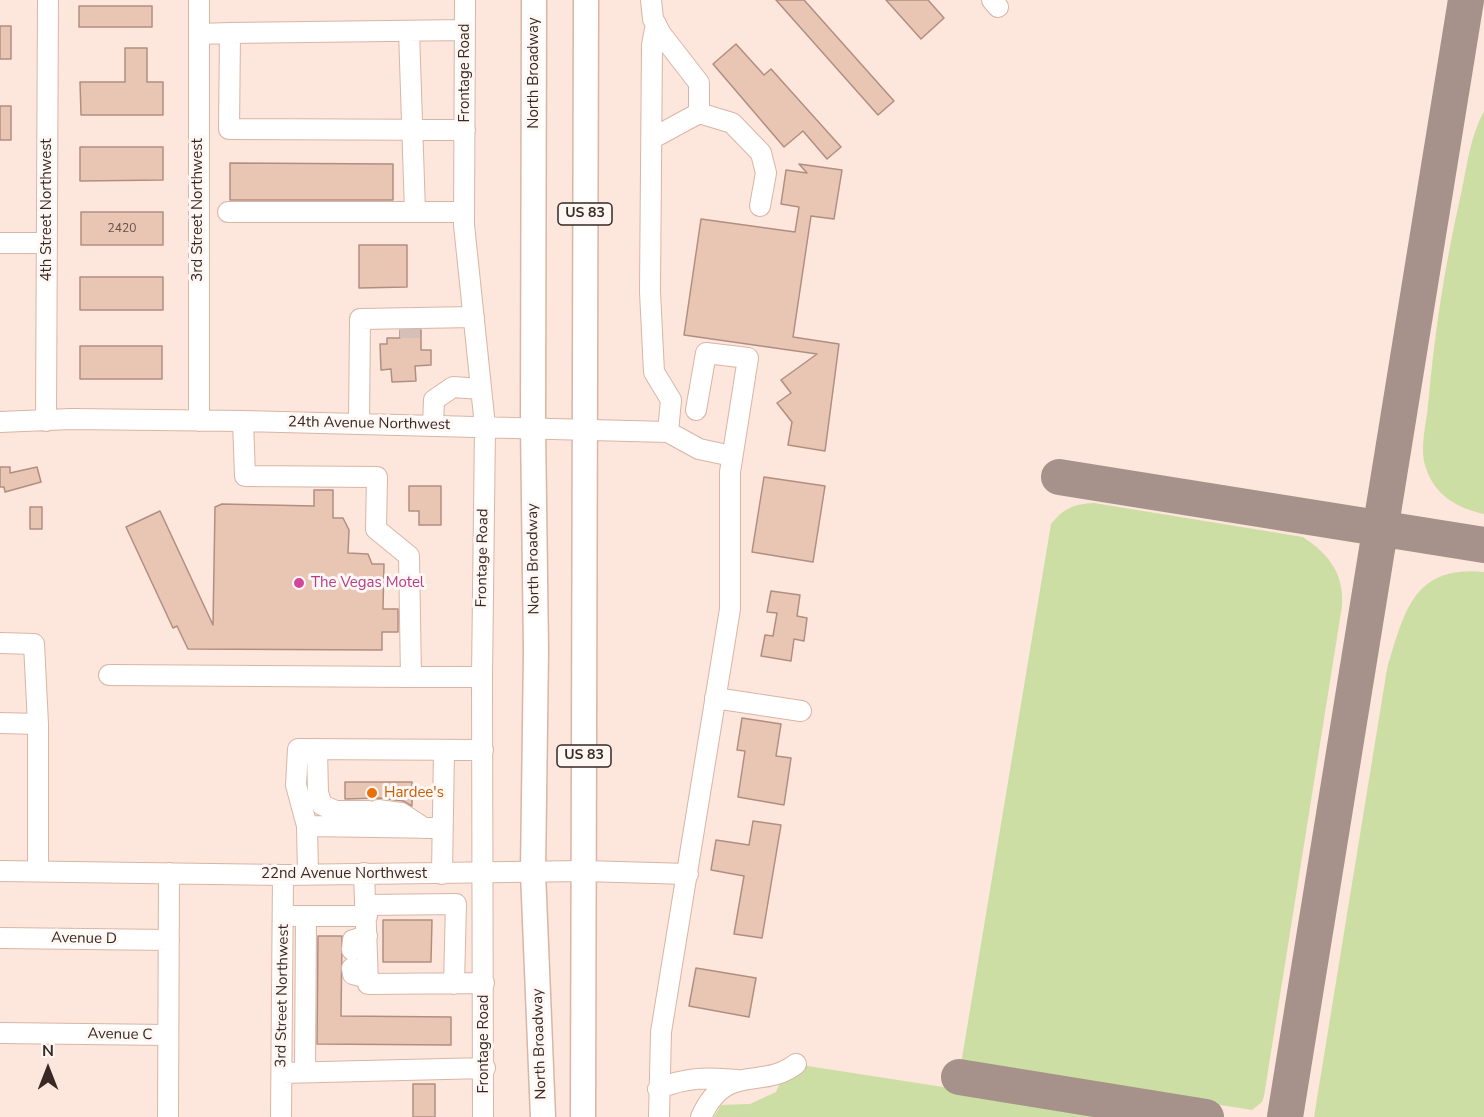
<!DOCTYPE html>
<html>
<head>
<meta charset="utf-8">
<style>
  body { margin:0 }
  #map { position:relative; width:1484px; height:1117px; overflow:hidden; background:#fde6dc; font-family:"Nunito Sans",sans-serif }
  canvas { display:block }
  .north { position:absolute; left:18px; top:1039px; width:60px; height:60px; -webkit-text-stroke:4px #fff7f4; paint-order:stroke; rotate:0deg; font-size:16px; font-weight:700; line-height:24px; text-align:center; color:#372923 }
  .north::after { content:''; display:block; margin:auto; width:21px; height:27px; background:#372923; clip-path:polygon(50% 0,100% 100%,50% 72%,0 100%) }
</style>
</head>
<body>
<div id="map">
<canvas width="1484" height="1117"></canvas>
<div class="north">N</div>
</div>
<script>
const context = document.querySelector('canvas').getContext('2d');
context.lineJoin = 'round';
function fill(path, color) { context.fillStyle = color; context.fill(path, 'evenodd'); }
function strokePath(path, color, width, dash) { context.strokeStyle = color; context.lineWidth = width; context.lineCap = dash ? 'butt' : 'round'; context.setLineDash(dash || []); context.stroke(path); }
function write(font, color, halo, rows, align = 'center') {
  context.font = font + ' "Nunito Sans",sans-serif'; context.lineWidth = 6; context.setLineDash([]); context.textBaseline = 'middle'; context.strokeStyle = halo; context.fillStyle = color; for (const [text, x, y, turn = 0] of rows) {
    context.save(); context.translate(x, y); context.rotate((+turn || 0) * Math.PI / 180); context.textAlign = isNaN(turn) ? turn : align; if (halo) context.strokeText(text, 0, 0); context.fillText(text, 0, 0); context.restore();
  }
}
fill(new Path2D(`
  M1484 111V514C1456 508 1433 494 1425 465 1420 448 1426 424 1428 406 1434 335 1445 264 1461 194 1467 166 1470 137 1484 111Z
  M1094 503 1303 537C1330 555 1344 574 1342 606L1264 1096 1262 1102 1252 1110 961 1064 1051 524C1064 508 1074 504 1094 503Z
  M1484 572V1117H1314L1387 669C1404 614 1412 565 1484 572Z
  M788 1063 1137 1117H714L721 1105 750 1104 776 1092Z`), '#cddea4');
strokePath(new Path2D(`
  M1059 477 1484 545
  M959 1077 1206 1117
  M1285 1117 1466 0`), '#a6928a', 36);
const building = new Path2D(`
  M776 0H804L894 101 878 115Z
  M886 0H928L944 18 921 39Z
  M79 6H152V27H79Z
  M0 26H11V59H0Z
  M736 44 764 75 771 69 841 147 827 159 803 131 784 147 713 64Z
  M125 48H147V82H163V115H81L80 82H125Z
  M0 106H11V140H0Z
  M80 147H163V180L80 181Z
  M230 163 393 164V200H230Z
  M799 164 842 170 834 219 811 216 793 337 839 344 825 451 788 445 792 422 777 403 791 393 781 380 817 354 684 335 701 219 795 232 799 207 781 204 786 170 807 173Z
  M81 212H163V245H81Z
  M359 245H407V287L359 288Z
  M80 277H163V310H80Z
  M400 330H421V350H431V365L415 366 416 381 392 382 391 369 381 370 380 344H387V338H400Z
  M80 346H162V379H80Z
  M0 467H10V473L37 467 41 482 5 492 4 487H0Z
  M764 477 825 486 813 562 752 552Z
  M409 486H441V525H419V511H409Z
  M314 490H333V518H343L349 530 348 553 368 554 372 564H384L383 609H398V632H382V650L188 649 177 626 173 628 126 527 160 511 213 625 215 507 222 504 314 506Z
  M30 507H42V529H30Z
  M771 591 800 595 797 616 807 618 804 641 794 639 791 661 761 656 765 635 773 636 777 613 767 612Z
  M742 718 781 724 776 756 791 758 784 805 738 797 745 751 737 750Z
  M345 782H412V806L403 801 380 798 345 799Z
  M753 821 781 825 762 938 734 934 744 876 711 870 716 840 749 845Z
  M383 920H432L431 962H383Z
  M318 936H342L341 1016 451 1017V1045L317 1044Z
  M696 968 756 978 749 1017 689 1006Z
  M413 1084H435V1117H413Z`);
fill(building, '#e9c5b4');
strokePath(building, '#b18f80', 1.5);
strokePath(new Path2D(`
  M400 328H421`), '#d5c0b7', 20, [20, 10]);
const minor = new Path2D(`
  M465 0 464 225 485 426 482 677 483 1117
  M651 0 653 19 661 34 699 83V113
  M992 0 998 7
  M656 24 652 45 650 292 654 372 671 400 668 432
  M230 33 465 30
  M199 34 230 33 229 129 465 130
  M653 138 699 113 732 123 761 153 766 173 760 206
  M228 212H415L409 31
  M415 212H464
  M0 243H47
  M46 421 48 0
  M199 421V0
  M243 421 245 476 377 477 376 529 409 556 411 677H482
  M0 422 71 419 243 421 668 432 699 449 732 456
  M359 424 360 319 474 317
  M433 425 434 400 453 387 481 389
  M0 643 34 644 38 724V871
  M109 675 411 677
  M715 698 801 711
  M0 723 38 724
  M317 749 318 793 322 805 336 811H369
  M378 810 401 813 424 828
  M307 826 442 828
  M0 871 283 875 584 871 688 874
  M364 873 368 984 484 983
  M308 874 307 826 296 785 298 749 483 750
  M442 874 444 750
  M366 905 456 904 454 984
  M294 916H367
  M0 938 169 940
  M352 950 353 940 367 936
  M352 968 353 974 368 978
  M0 1033 167 1035
  M305 1072 306 917
  M282 1073 485 1068
  M658 1089C686 1077 708 1077 737 1080
  M168 1117 169 873
  M281 1117 283 875
  M659 1117 661 1032 730 609V472L748 358 706 353 696 410
  M701 1117C726 1061 761 1091 796 1064`);
const major = new Path2D(`
  M534 0 533 426 536 651 533 872 543 1117
  M583 1117 586 0`);
strokePath(minor, '#d9b5a5', 22);
strokePath(major, '#d9b5a5', 27);
strokePath(minor, '#fff', 20);
strokePath(major, '#fff', 24);
for (const [x, y, r, color] of [
  [299,583,6,"#d1479c"],
  [372,793,6,"#e8710a"]
]) { const dot = new Path2D(); dot.arc(x, y, r, 0, 2 * Math.PI); context.fillStyle = color; context.fill(dot); strokePath(dot, '#fff7f4', 2); }
write('12px', '#645047', null, [
  ["2420",122,229]
]);
for (const [x, y, w] of [
  [585,214,54],
  [584,756,54]
]) { const box = new Path2D(); box.roundRect(x - w / 2, y - 11, w, 22, 4.5); context.fillStyle = '#fff7f4'; context.fill(box); strokePath(box, '#372923', 1.5); }
write('bold 14px', '#372923', null, [
  ["US 83",585,214],
  ["US 83",584,756]
]);
write('15px', '#372923', '#fff7f4', [
  ["Frontage Road",465,73,-90],
  ["North Broadway",534,73,-90],
  ["4th Street Northwest",47,210,-90],
  ["3rd Street Northwest",198,210,-90],
  ["24th Avenue Northwest",369,424,1],
  ["Frontage Road",483,558,-89],
  ["North Broadway",534,559,-91],
  ["22nd Avenue Northwest",344,874],
  ["Avenue D",84,939,1],
  ["3rd Street Northwest",283,996,-89],
  ["Avenue C",120,1035,1],
  ["Frontage Road",484,1044,-90],
  ["North Broadway",540,1044,-92]
]);
write('15px', '#b23c85', '#fff7f4', [
  ["The Vegas Motel",311,583]
], 'left');
write('15px', '#c56008', '#fff7f4', [
  ["Hardee's",384,793]
], 'left');
</script>
</body>
</html>
